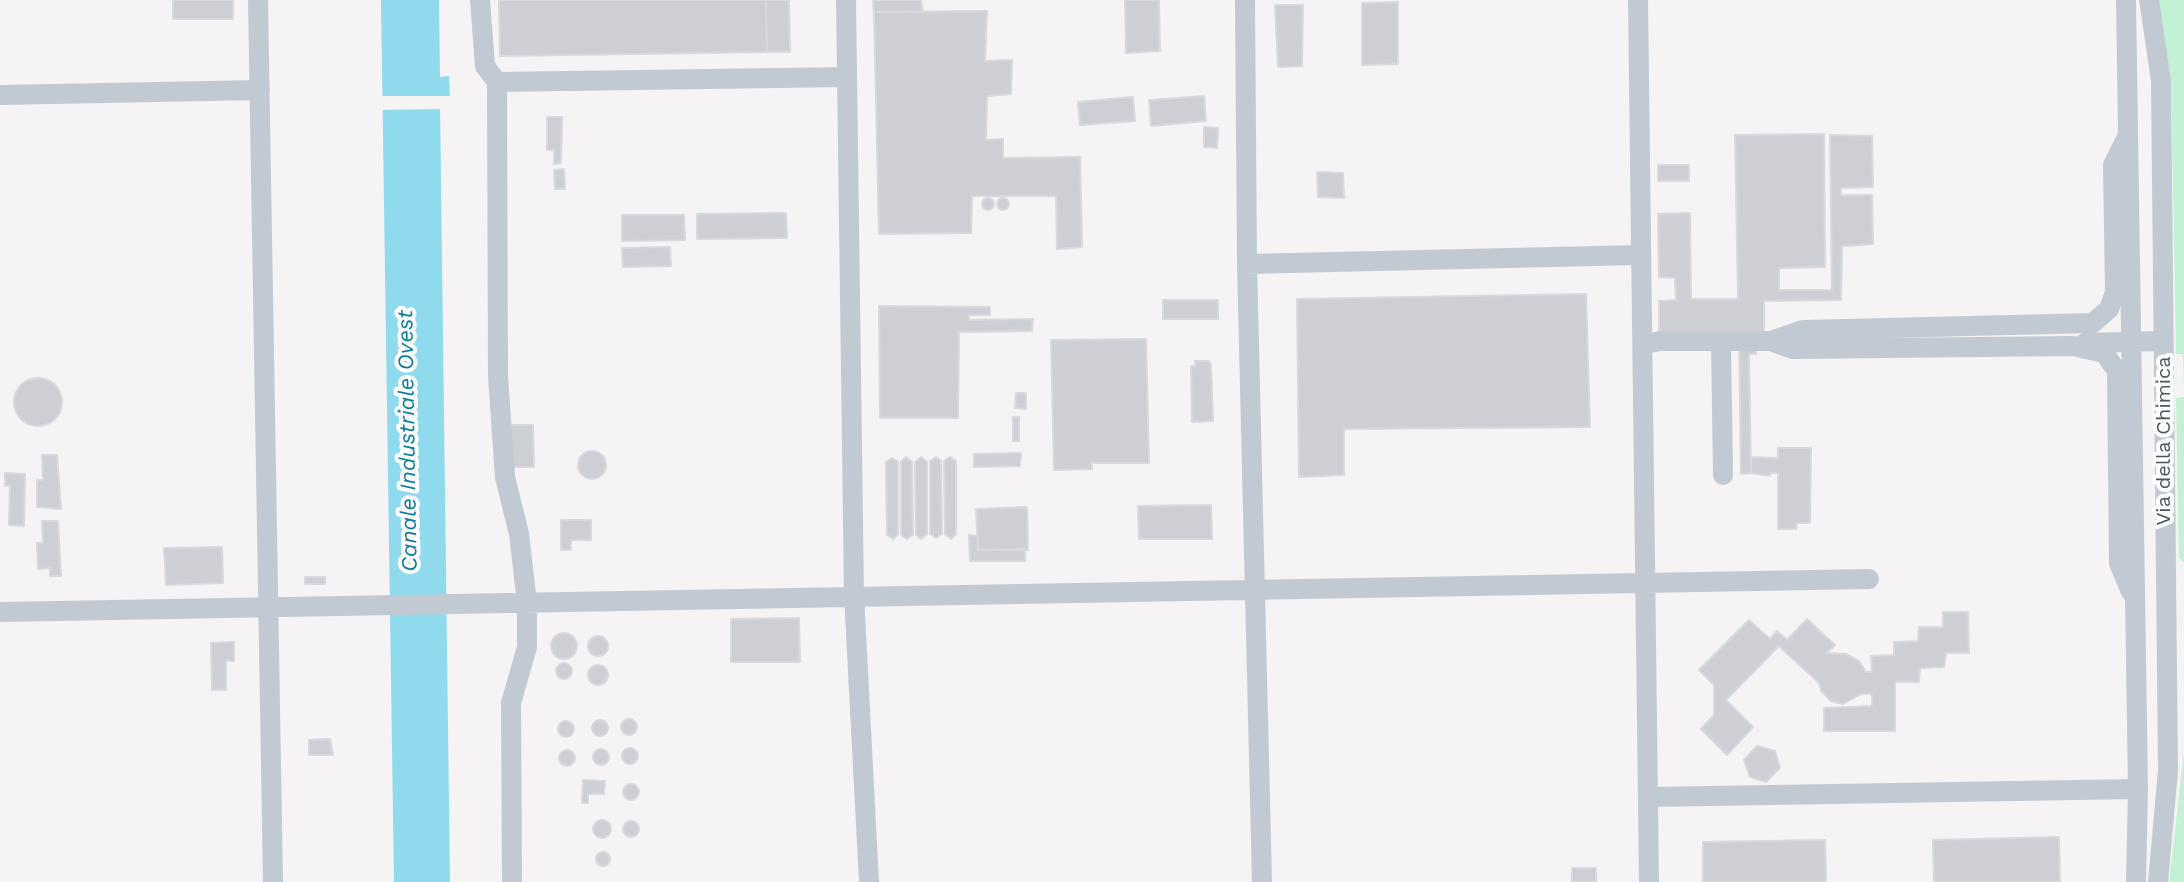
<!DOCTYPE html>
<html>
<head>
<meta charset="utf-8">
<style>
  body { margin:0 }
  canvas { display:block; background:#f5f3f3 }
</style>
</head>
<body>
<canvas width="2184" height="882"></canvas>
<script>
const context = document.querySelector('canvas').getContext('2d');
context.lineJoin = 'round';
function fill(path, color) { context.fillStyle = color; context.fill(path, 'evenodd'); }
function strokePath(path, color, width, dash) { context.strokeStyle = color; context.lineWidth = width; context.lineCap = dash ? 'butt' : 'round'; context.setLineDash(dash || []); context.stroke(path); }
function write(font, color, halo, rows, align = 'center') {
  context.font = font + ' "Work Sans",sans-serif'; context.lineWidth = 8; context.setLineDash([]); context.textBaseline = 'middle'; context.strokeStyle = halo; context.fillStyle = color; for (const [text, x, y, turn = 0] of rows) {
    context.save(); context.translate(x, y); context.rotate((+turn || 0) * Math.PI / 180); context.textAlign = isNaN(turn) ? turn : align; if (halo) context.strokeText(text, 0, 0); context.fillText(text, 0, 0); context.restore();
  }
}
fill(new Path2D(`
  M2158 0H2184V388L2183 354H2176L2171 78Z
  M2184 397V562L2179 558 2176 398Z
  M2184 752V882H2169Z`), '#c3f1d5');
fill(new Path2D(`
  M381 0H439L440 77 449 76 450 101 440 103 450 882H394Z`), '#90daee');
fill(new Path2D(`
  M379 96H454V101L444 109 379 110Z`), '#f5f3f3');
const building = new Path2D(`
  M173 0H233V19H173Z
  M499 0H766L767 52 500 56Z
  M766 0H789L790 52H767Z
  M873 0H921L923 12H874Z
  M1125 0H1159L1160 51 1126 53Z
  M1398 2V64L1362 65V3Z
  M1275 5H1303L1302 66 1278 67Z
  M987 11 985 61 1012 60 1011 94 987 96 986 140 1003 139V158L1080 157 1082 247 1057 249 1056 196H972L971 233 879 234 874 12Z
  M1204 96 1206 121 1151 126 1149 100Z
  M1133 97 1135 121 1080 125 1078 102Z
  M547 117H562L561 163 554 164V150H547Z
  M1204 127 1218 128 1217 148 1204 147Z
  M1824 134 1825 267 1779 268V290H1832L1830 135 1872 136 1873 187 1841 188V195H1872L1873 244 1842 246 1841 300 1764 301V334L1659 337V301L1676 300 1675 278 1659 277 1658 214 1690 213 1691 299H1738L1735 135Z
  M1658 165H1689V181H1658Z
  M564 169 565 189H555L554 170Z
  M1317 172 1343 173 1344 198 1318 197Z
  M982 204a6 6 0 1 1 12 0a6 6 0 1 1-12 0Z
  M997 204a6 6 0 1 1 12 0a6 6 0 1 1-12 0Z
  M786 213 787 238 697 239V214Z
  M622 215H684L685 240 622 241Z
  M670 247 671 266 623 267 622 248Z
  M1586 294 1590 427 1344 429V475L1299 477 1297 299Z
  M1163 300H1218V319H1163Z
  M879 306 990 307V315H969V320L1033 319 1032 331 959 332 958 418H880Z
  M1756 334V354H1749L1751 473 1741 474 1739 335Z
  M1146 339 1149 463H1092V469L1054 470 1051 340Z
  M1195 361H1209L1211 366 1213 421 1192 422 1191 366H1195Z
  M14 402a24 24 0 1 1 48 0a24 24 0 1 1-48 0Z
  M1016 393H1026V409L1015 408Z
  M1013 417H1019V441H1013Z
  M506 425H533L534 467H507Z
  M1778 448H1811L1810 523H1797L1796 529H1778V473H1770V476L1751 473V457L1778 458Z
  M578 465a14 14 0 1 1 28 0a14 14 0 1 1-28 0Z
  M1021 453 1020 466 974 467V454Z
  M42 455H57L61 509 37 507V480H43Z
  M906 457 912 462 913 535 907 539 901 535V462Z
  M921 457 927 462V534L921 539 916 535 915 462Z
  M936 457 941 461 942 534 936 538 930 534V461Z
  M950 457 956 461V534L951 539 945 534 944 461Z
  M892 458 898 462V535L893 539 887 535 886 462Z
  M5 473 25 474 24 526 9 525 10 486H5Z
  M1211 505 1212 539H1139L1138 506Z
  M1027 507 1028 550H978L976 509Z
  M561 520H591V540H571V550H561Z
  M42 521H58L61 576H50V568L38 569 37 543H43Z
  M969 535 978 536V550L1025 549V561H970Z
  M222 547 223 583 166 585 164 548Z
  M305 577H325V584H305Z
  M1943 612H1968L1969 653H1946L1944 667 1920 668 1919 682H1895V731H1824V708L1872 706V694H1861L1843 704 1831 701 1821 691 1819 683 1779 646 1726 700 1753 727 1727 755 1701 729 1714 715V685L1699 670 1749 620 1770 639 1777 631 1787 640 1807 619 1835 645 1827 653 1846 654 1859 661 1866 672H1872L1871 656 1894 655V642L1918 641 1919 627H1943Z
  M799 618 800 662H731V619Z
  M551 646a13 13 0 1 1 26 0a13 13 0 1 1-26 0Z
  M588 646a10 10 0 1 1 20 0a10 10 0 1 1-20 0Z
  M234 642V661L226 660V690H212L211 643Z
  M556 671a8 8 0 1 1 16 0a8 8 0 1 1-16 0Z
  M588 675a10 10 0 1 1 20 0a10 10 0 1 1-20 0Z
  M621 727a8 8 0 1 1 16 0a8 8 0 1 1-16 0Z
  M592 728a8 8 0 1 1 16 0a8 8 0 1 1-16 0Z
  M558 729a8 8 0 1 1 16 0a8 8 0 1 1-16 0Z
  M330 739 333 755H309V740Z
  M1757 746 1775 751 1780 768 1766 782 1750 777 1744 760Z
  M622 756a8 8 0 1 1 16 0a8 8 0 1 1-16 0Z
  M593 757a8 8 0 1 1 16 0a8 8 0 1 1-16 0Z
  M559 758a8 8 0 1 1 16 0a8 8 0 1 1-16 0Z
  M583 780 605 781 604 794H588V803H582Z
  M623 792a8 8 0 1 1 16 0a8 8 0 1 1-16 0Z
  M593 829a9 9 0 1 1 18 0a9 9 0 1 1-18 0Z
  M623 829a8 8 0 1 1 16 0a8 8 0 1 1-16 0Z
  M2059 837 2060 882H1934L1933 840Z
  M1825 840 1826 882H1703V842Z
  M596 859a7 7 0 1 1 14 0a7 7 0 1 1-14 0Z
  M1572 868H1596V882H1572Z`);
fill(building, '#cdcfd5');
strokePath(building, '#d7d9de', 2);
strokePath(new Path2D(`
  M258 0 273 882
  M480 0 485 66 497 82 847 77
  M846 0 854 595 869 882
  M1245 0 1247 264 1262 882
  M1638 0 1649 882
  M2126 0 2138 789 2136 882
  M2149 0 2161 80 2168 771 2158 882
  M497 82 498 376 505 477 519 534 527 603V647L511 703 512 882
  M0 95 260 90
  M1247 264 1639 255
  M1771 341 1803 330 2093 323 2109 309 2115 292 2113 165 2127 137
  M1721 342 1723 475
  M2085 343 2163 341
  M1644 344 1661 341H1771L1793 349 2073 346 2104 353 2117 371 2119 563 2131 592
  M0 612 1869 579
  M1648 797 2138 789`), '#c1cad2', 20);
write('20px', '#4a5661', '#fff', [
  ["Via della Chimica",2164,441,-90]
]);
write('italic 22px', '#0c7c9b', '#fff', [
  ["Canale Industriale Ovest",408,441,-91]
]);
</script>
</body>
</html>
